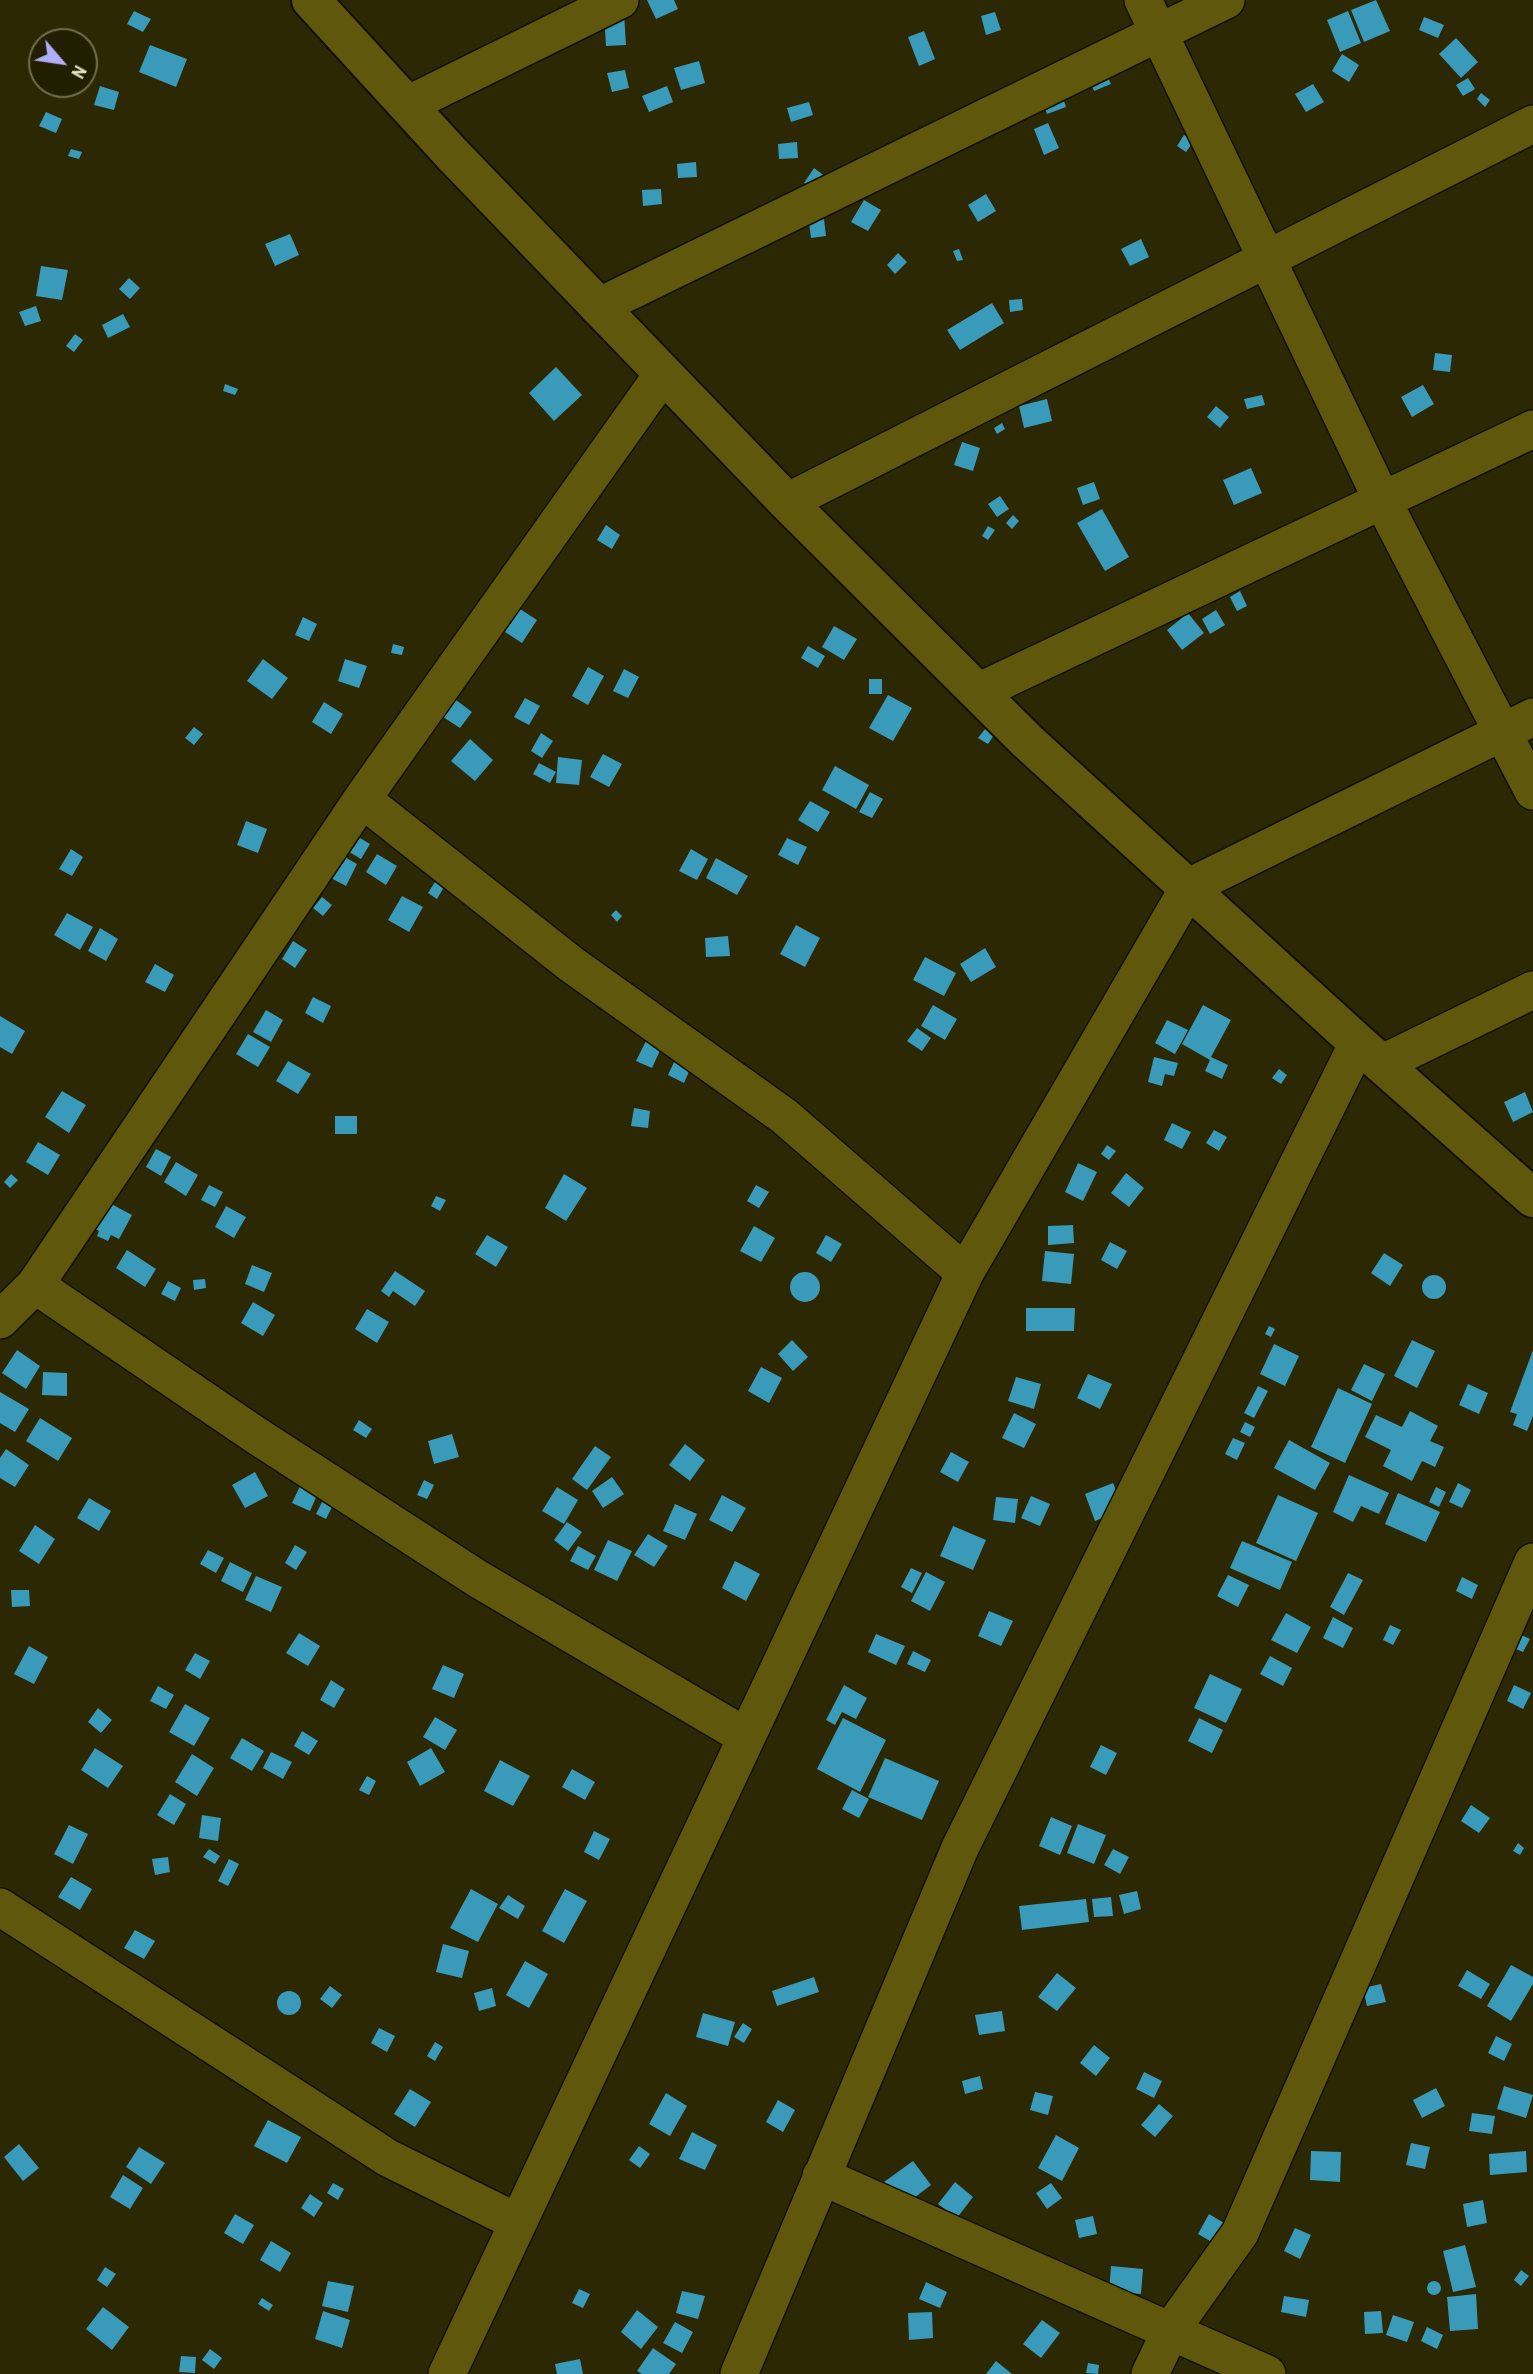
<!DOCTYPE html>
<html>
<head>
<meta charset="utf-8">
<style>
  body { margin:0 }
  #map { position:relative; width:1533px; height:2374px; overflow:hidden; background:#2c2803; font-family:"Archivo Narrow",sans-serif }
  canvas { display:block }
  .north { position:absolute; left:28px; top:28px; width:70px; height:70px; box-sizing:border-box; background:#221e00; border:2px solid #716e4e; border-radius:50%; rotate:119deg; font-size:19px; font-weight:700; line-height:28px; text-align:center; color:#e8e5c3 }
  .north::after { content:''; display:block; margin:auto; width:24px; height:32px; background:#aeaefb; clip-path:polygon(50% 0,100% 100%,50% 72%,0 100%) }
</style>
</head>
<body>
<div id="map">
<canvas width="1533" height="2374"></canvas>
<div class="north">N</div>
</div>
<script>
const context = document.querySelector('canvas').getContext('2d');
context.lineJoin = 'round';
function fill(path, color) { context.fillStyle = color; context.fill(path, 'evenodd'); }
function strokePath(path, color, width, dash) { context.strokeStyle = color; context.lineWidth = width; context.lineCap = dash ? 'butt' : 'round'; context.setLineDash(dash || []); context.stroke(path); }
fill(new Path2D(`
  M647 0H674L678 9 656 19Z
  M1376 0 1390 31 1364 42 1351 10Z
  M134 11 151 19 143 32 127 24Z
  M1348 11 1361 43 1340 52 1327 20Z
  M995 12 1001 30 986 35 981 16Z
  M624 13 626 45 606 46 604 14Z
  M1424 17 1444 25 1438 38 1419 30Z
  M924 31 935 59 919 66 908 37Z
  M1456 38 1478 62 1461 78 1439 54Z
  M150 45 187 59 176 87 139 72Z
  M1342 54 1359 65 1349 82 1332 71Z
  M699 61 705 83 681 90 674 68Z
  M625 70 629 88 612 92 607 73Z
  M1105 71 1111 84 1094 91 1089 78Z
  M1468 78 1475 89 1463 96 1456 85Z
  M1313 84 1324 102 1306 112 1295 94Z
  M100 86 119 92 114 110 94 105Z
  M667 86 673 102 649 112 642 96Z
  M1061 92 1066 107 1047 114 1042 99Z
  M1481 93 1490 100 1485 107 1477 99Z
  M809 102 813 115 791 122 787 108Z
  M46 112 62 119 56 133 39 126Z
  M1048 123 1059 148 1044 155 1034 129Z
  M1184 135 1194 141 1186 152 1177 146Z
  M797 142 798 158 779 159 778 144Z
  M71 149 82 152 79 159 68 156Z
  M696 162 697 177 678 178 677 164Z
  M814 168 830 180 820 194 804 183Z
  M661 189 662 204 643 206 642 190Z
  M986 194 996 211 978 222 968 205Z
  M864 200 881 210 868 231 851 222Z
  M824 219 826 236 811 238 809 222Z
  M290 234 299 255 275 266 265 244Z
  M1141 239 1149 257 1130 266 1121 249Z
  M959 249 963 260 957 261 953 251Z
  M898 253 907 262 895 274 887 265Z
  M41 266 68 270 62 300 36 296Z
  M129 278 140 288 130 299 119 289Z
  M1022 299 1023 310 1010 312 1009 300Z
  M992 303 1004 323 960 350 947 330Z
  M36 306 41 321 25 326 19 312Z
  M123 314 130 327 108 338 102 325Z
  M75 334 83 340 74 352 66 346Z
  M1435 353 1452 355 1450 372 1433 370Z
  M556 367 582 395 554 421 529 393Z
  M225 384 238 389 235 395 223 391Z
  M1423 385 1434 404 1412 417 1401 397Z
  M1262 395 1265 405 1247 409 1244 399Z
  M1047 399 1052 421 1024 428 1019 406Z
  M1216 406 1229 417 1220 428 1207 417Z
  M1002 423 1005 429 997 434 994 428Z
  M962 442 980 448 973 471 954 465Z
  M1251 468 1262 493 1234 505 1223 480Z
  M1094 482 1100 499 1083 505 1077 488Z
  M1000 496 1009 509 997 517 988 504Z
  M1102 509 1129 557 1105 571 1077 523Z
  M1013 515 1019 521 1012 529 1006 523Z
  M606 525 620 535 612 549 597 540Z
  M988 526 995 530 988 540 982 536Z
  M1240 591 1247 606 1237 611 1230 597Z
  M520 609 537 620 522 643 505 632Z
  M1216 610 1225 625 1210 634 1202 619Z
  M1188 613 1204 633 1182 650 1167 630Z
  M303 617 317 624 309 641 295 635Z
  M834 626 857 639 844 660 822 647Z
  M393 644 404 647 402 655 391 653Z
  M808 646 825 656 818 668 801 658Z
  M263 659 288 678 272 699 247 681Z
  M345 659 367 666 359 688 338 681Z
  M588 667 604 676 588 705 572 696Z
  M624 669 639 677 628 698 613 691Z
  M869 679H882V694H869Z
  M888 695 912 708 893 741 869 728Z
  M525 698 540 706 529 725 514 717Z
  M456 700 472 712 460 728 443 717Z
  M324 702 343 714 331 734 312 722Z
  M194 727 203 734 194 745 185 738Z
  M985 729 994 735 988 744 978 738Z
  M541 733 553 741 542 758 531 751Z
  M470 739 493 760 475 781 451 761Z
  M603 754 622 764 609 787 590 777Z
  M558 757 582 760 579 785 556 783Z
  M539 763 556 772 550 783 533 774Z
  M835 766 869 785 856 809 822 790Z
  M870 792 883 799 872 818 859 812Z
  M810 801 830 812 818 832 798 820Z
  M246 821 267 829 258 853 237 845Z
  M355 835 370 844 361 859 346 850Z
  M787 838 807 847 798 865 778 855Z
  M71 849 83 857 72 876 59 869Z
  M691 849 708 859 697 880 679 871Z
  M377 854 397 866 386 885 366 872Z
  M341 855 357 864 346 886 329 877Z
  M716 858 748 876 737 895 706 878Z
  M435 882 444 887 437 899 428 893Z
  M402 896 423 907 409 932 388 920Z
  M322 897 332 905 323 916 313 908Z
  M616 910 622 916 617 922 611 915Z
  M67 913 93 927 80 950 54 935Z
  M796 925 820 938 805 967 780 954Z
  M100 928 118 939 106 961 88 951Z
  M728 936 730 956 706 957 705 938Z
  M293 941 307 950 295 968 282 959Z
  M985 948 996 967 971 982 960 964Z
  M925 957 956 973 944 996 913 980Z
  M155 964 174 975 165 992 145 982Z
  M313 997 331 1006 323 1023 305 1013Z
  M933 1005 957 1019 945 1040 921 1026Z
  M1203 1005 1231 1020 1211 1057 1228 1065 1222 1079 1205 1071 1210 1060 1182 1044Z
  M266 1010 283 1020 271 1042 253 1032Z
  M0 1016 25 1031 12 1054 0 1047Z
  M1167 1020 1188 1030 1175 1054 1155 1043Z
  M917 1028 931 1038 922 1051 907 1041Z
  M248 1034 270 1047 258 1067 236 1054Z
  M648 1037 663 1044 652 1068 636 1061Z
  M1154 1057 1178 1063 1174 1076 1165 1074 1162 1086 1148 1082Z
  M675 1060 691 1067 684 1083 668 1075Z
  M288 1061 311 1074 298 1094 276 1081Z
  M1279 1069 1287 1075 1281 1084 1272 1078Z
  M62 1091 86 1105 69 1133 45 1117Z
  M1525 1092 1533 1112 1513 1122 1504 1102Z
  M634 1108 650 1111 648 1128 631 1126Z
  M335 1116H357V1134H335Z
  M1172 1123 1191 1132 1182 1149 1164 1140Z
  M1214 1130 1227 1137 1219 1151 1206 1143Z
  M38 1142 60 1155 48 1175 26 1162Z
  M1107 1145 1116 1151 1109 1160 1101 1154Z
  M156 1149 171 1157 161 1176 146 1167Z
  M176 1162 198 1175 186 1196 164 1182Z
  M1078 1163 1097 1172 1083 1201 1065 1192Z
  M1126 1173 1144 1188 1129 1207 1111 1193Z
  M11 1174 18 1180 10 1188 4 1182Z
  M564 1174 587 1188 566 1221 545 1208Z
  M209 1185 223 1192 215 1207 201 1200Z
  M756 1185 769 1192 759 1208 747 1201Z
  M436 1196 446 1200 440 1211 431 1206Z
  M102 1199 132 1215 119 1239 111 1235 108 1241 97 1236 99 1231 87 1225Z
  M226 1206 246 1217 234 1238 215 1227Z
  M1073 1225 1074 1243 1048 1245V1226Z
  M754 1226 775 1238 761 1262 740 1251Z
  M487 1235 508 1247 496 1267 475 1254Z
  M826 1235 842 1244 831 1262 816 1253Z
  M1110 1242 1127 1251 1117 1269 1101 1260Z
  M127 1250 156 1269 145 1287 116 1268Z
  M1045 1251 1074 1254 1071 1284 1042 1281Z
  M1384 1253 1403 1265 1390 1286 1371 1273Z
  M252 1265 272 1273 264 1292 245 1284Z
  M395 1271 425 1291 415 1306 393 1291 389 1297 381 1291Z
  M790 1287a15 15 0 1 1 30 0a15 15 0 1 1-30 0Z
  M1422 1287a12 12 0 1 1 24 0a12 12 0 1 1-24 0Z
  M205 1279 206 1288 194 1290 193 1280Z
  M168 1281 181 1288 175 1301 161 1294Z
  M253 1302 275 1315 263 1336 241 1323Z
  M1026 1308H1075L1074 1331H1026Z
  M367 1309 389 1322 377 1343 355 1329Z
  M1269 1326 1275 1329 1271 1337 1265 1334Z
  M792 1340 808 1357 793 1371 778 1354Z
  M1412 1340 1435 1351 1417 1388 1394 1376Z
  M1274 1344 1299 1356 1285 1386 1260 1374Z
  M17 1350 40 1366 26 1389 2 1373Z
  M1533 1350V1416L1527 1431 1513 1425 1517 1414 1510 1412Z
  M1364 1364 1385 1374 1372 1401 1351 1390Z
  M761 1367 782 1378 769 1403 748 1391Z
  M43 1372 67 1373V1396L42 1395Z
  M1088 1374 1112 1384 1100 1409 1077 1398Z
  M1016 1377 1041 1384 1034 1409 1008 1401Z
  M1468 1384 1488 1393 1479 1414 1459 1405Z
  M1258 1386 1268 1391 1254 1418 1244 1413Z
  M1338 1388 1372 1404 1345 1463 1311 1447Z
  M0 1392 29 1409 15 1432 0 1423Z
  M1410 1411 1438 1426 1430 1441 1444 1447 1435 1467 1422 1461 1412 1481 1383 1466 1391 1450 1365 1437 1376 1415 1402 1427Z
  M1014 1413 1036 1424 1024 1448 1002 1438Z
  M40 1418 72 1438 58 1461 26 1441Z
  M359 1420 372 1429 366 1438 353 1430Z
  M1245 1422 1255 1427 1250 1437 1240 1432Z
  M452 1434 459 1457 434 1464 428 1441Z
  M1233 1438 1245 1443 1237 1460 1225 1454Z
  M1289 1440 1330 1463 1315 1490 1274 1468Z
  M685 1444 705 1460 690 1481 669 1465Z
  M595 1446 611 1457 587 1490 572 1479Z
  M6 1449 29 1465 15 1487 0 1478V1458Z
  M951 1452 969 1462 958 1482 940 1472Z
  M255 1472 268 1496 245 1508 232 1485Z
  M1349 1475 1389 1493 1379 1514 1361 1506 1353 1522 1333 1512Z
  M612 1477 624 1494 603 1508 592 1491Z
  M424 1480 434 1485 427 1499 417 1495Z
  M1113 1483 1124 1509 1095 1521 1085 1494Z
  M1458 1483 1471 1490 1462 1508 1449 1502Z
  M301 1484 318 1493 310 1511 292 1503Z
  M557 1487 578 1500 564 1524 542 1511Z
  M1436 1487 1446 1492 1439 1507 1429 1502Z
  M1398 1493 1440 1512 1426 1542 1385 1524Z
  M722 1495 746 1508 732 1532 709 1520Z
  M1278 1495 1318 1513 1296 1561 1256 1543Z
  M1031 1496 1050 1504 1040 1526 1021 1518Z
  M996 1497 1018 1499 1015 1523 993 1520Z
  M89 1498 111 1511 99 1531 77 1518Z
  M323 1500 333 1505 326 1519 316 1514Z
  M675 1504 697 1514 685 1540 663 1531Z
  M567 1522 582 1532 568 1551 554 1540Z
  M35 1525 55 1539 39 1564 19 1551Z
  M953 1526 986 1540 973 1570 940 1556Z
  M648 1534 668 1546 654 1567 634 1555Z
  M608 1540 632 1551 617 1581 594 1570Z
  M1242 1541 1292 1562 1280 1590 1230 1568Z
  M295 1545 307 1552 296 1570 285 1563Z
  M578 1546 596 1556 588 1570 570 1561Z
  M208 1550 224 1558 216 1573 200 1564Z
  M735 1561 760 1574 746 1601 722 1588Z
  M230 1562 252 1573 243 1592 221 1581Z
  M911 1568 922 1573 912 1593 901 1587Z
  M926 1572 945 1582 930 1611 911 1601Z
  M1348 1573 1363 1580 1344 1615 1330 1607Z
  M1228 1575 1249 1585 1238 1607 1217 1596Z
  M256 1576 282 1587 271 1612 245 1600Z
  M1462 1577 1478 1585 1472 1599 1456 1591Z
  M11 1590H29L30 1606 12 1607Z
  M989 1611 1013 1621 1001 1646 978 1636Z
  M1286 1613 1311 1627 1297 1653 1271 1640Z
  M1333 1617 1353 1628 1343 1648 1323 1638Z
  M1390 1625 1401 1630 1393 1645 1383 1640Z
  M1513 1631 1530 1639 1523 1652 1507 1645Z
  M299 1633 320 1646 308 1666 286 1653Z
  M876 1634 905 1646 896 1665 868 1652Z
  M29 1646 48 1657 34 1684 14 1674Z
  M913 1651 931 1660 925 1672 907 1664Z
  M195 1653 210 1661 200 1679 185 1670Z
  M1270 1656 1292 1668 1283 1686 1260 1674Z
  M443 1665 464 1674 454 1698 432 1689Z
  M1210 1674 1242 1689 1226 1723 1194 1708Z
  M331 1680 345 1689 334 1708 320 1700Z
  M844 1685 867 1698 856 1719 842 1712 835 1725 826 1720Z
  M1514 1685 1531 1693 1523 1709 1507 1701Z
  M158 1686 174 1695 166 1709 150 1701Z
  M185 1704 210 1718 194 1746 169 1732Z
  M98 1708 112 1720 101 1733 88 1722Z
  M435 1717 457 1730 445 1750 423 1737Z
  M843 1718 886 1740 860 1792 817 1769Z
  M1199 1718 1223 1730 1212 1753 1188 1741Z
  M302 1731 318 1741 309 1755 294 1746Z
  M242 1738 264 1751 252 1771 230 1758Z
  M1101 1745 1117 1753 1106 1775 1090 1767Z
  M95 1748 123 1766 108 1788 81 1770Z
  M431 1748 445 1772 420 1786 407 1762Z
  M271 1752 292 1762 283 1779 263 1768Z
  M192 1754 214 1768 197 1796 175 1782Z
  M885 1758 939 1781 922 1820 868 1797Z
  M500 1760 530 1776 513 1806 484 1791Z
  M572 1769 595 1782 585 1800 562 1787Z
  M367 1776 376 1781 369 1795 359 1790Z
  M852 1790 869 1799 859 1818 842 1809Z
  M170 1794 186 1804 174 1825 157 1815Z
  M1471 1805 1490 1818 1479 1833 1461 1821Z
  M202 1815 221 1818 218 1841 199 1838Z
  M1051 1817 1072 1826 1060 1855 1039 1846Z
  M1078 1824 1106 1835 1094 1864 1067 1853Z
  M69 1825 88 1834 73 1864 54 1854Z
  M594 1831 610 1839 599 1860 584 1852Z
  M1518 1843 1524 1848 1520 1855 1513 1851Z
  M209 1849 220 1856 215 1864 203 1857Z
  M1113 1849 1129 1857 1120 1874 1104 1865Z
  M168 1857 170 1872 155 1875 152 1859Z
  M229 1859 239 1864 228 1886 218 1881Z
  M71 1877 92 1889 80 1910 58 1897Z
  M471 1889 498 1904 478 1942 450 1928Z
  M565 1889 587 1901 564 1943 542 1931Z
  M1137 1891 1141 1909 1124 1914 1119 1895Z
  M508 1895 525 1906 518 1919 499 1908Z
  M1111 1897 1113 1916 1094 1917 1092 1899Z
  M1086 1899 1089 1922 1022 1930 1019 1906Z
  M135 1930 155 1941 144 1959 124 1948Z
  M443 1944 469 1951 462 1978 436 1972Z
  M525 1961 548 1974 529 2008 506 1995Z
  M1511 1965 1533 1977V1984L1511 2021 1487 2006Z
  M1467 1970 1490 1984 1481 1999 1458 1986Z
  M1057 1973 1076 1988 1057 2011 1038 1997Z
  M814 1977 819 1992 777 2006 772 1991Z
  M1381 1984 1386 2002 1367 2006 1363 1988Z
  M330 1986 342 1995 332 2008 320 1999Z
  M492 1988 496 2006 479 2011 474 1993Z
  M277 2003a12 12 0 1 1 24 0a12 12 0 1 1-24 0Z
  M1002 2011 1005 2031 979 2035 975 2015Z
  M703 2013 735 2022 728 2046 696 2037Z
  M743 2023 752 2029 744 2043 734 2037Z
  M379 2028 395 2036 387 2052 371 2043Z
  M1496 2036 1512 2044 1504 2061 1488 2053Z
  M435 2042 443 2047 435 2061 427 2056Z
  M1094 2045 1110 2058 1096 2076 1080 2063Z
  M1144 2072 1162 2081 1154 2098 1136 2089Z
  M980 2076 983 2089 965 2094 962 2081Z
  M1504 2086 1533 2095 1526 2118 1497 2109Z
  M1436 2088 1445 2106 1422 2118 1413 2100Z
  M410 2089 431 2102 415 2127 394 2114Z
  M1035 2092 1053 2096 1048 2115 1030 2110Z
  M666 2093 687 2106 670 2136 649 2124Z
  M778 2100 795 2110 783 2132 766 2122Z
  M1159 2104 1173 2116 1155 2137 1141 2125Z
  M1472 2113 1495 2116 1492 2134 1469 2131Z
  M268 2120 301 2137 287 2163 254 2146Z
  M692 2132 717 2145 705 2170 679 2159Z
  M1056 2135 1079 2148 1062 2181 1038 2168Z
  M1411 2143 1430 2147 1425 2169 1406 2165Z
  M19 2144 39 2168 23 2181 4 2157Z
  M639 2146 650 2154 640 2168 629 2160Z
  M139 2147 165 2163 151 2184 126 2167Z
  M1311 2151 1341 2152 1340 2182 1310 2180Z
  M1526 2151 1527 2172 1490 2175 1489 2154Z
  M913 2161 931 2185 902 2207 884 2182Z
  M123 2175 143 2188 130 2209 110 2197Z
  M955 2182 973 2197 957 2218 938 2204Z
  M333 2183 344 2189 338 2200 327 2193Z
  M1051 2183 1062 2198 1047 2209 1036 2193Z
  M310 2194 323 2203 314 2217 301 2208Z
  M1483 2200 1487 2223 1467 2227 1463 2204Z
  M235 2214 254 2225 243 2244 224 2233Z
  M1209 2214 1229 2226 1217 2245 1198 2234Z
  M1093 2216 1097 2234 1079 2238 1075 2220Z
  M1295 2228 1311 2235 1300 2259 1284 2251Z
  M271 2241 291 2253 280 2272 260 2260Z
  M1465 2245 1476 2287 1453 2292 1443 2251Z
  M1111 2266 1143 2269 1141 2294 1109 2291Z
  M105 2267 116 2274 107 2287 97 2280Z
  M1521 2270 1529 2276 1521 2286 1514 2280Z
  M1427 2288a7 7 0 1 1 14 0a7 7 0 1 1-14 0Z
  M328 2281 354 2286 348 2312 322 2306Z
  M926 2282 947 2292 940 2308 919 2299Z
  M579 2289 590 2294 583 2308 572 2303Z
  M682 2291 705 2296 698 2319 676 2313Z
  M1476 2294 1478 2329 1450 2331 1447 2297Z
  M1284 2296 1309 2300 1306 2317 1281 2312Z
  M262 2298 273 2305 269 2311 258 2304Z
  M103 2307 129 2327 112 2350 86 2329Z
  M637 2310 658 2327 641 2349 621 2332Z
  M323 2311 350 2320 342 2348 315 2339Z
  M1381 2311 1383 2333 1365 2334 1364 2312Z
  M932 2312 933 2338 909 2340 908 2313Z
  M1393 2315 1414 2322 1407 2342 1386 2335Z
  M1042 2320 1060 2333 1041 2358 1023 2344Z
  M675 2322 693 2332 682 2353 663 2343Z
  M1427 2327 1443 2335 1437 2349 1421 2341Z
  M653 2348 676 2364 669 2374H642L637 2371Z
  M210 2349 222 2358 214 2369 202 2360Z
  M181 2356 196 2357 195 2373 179 2372Z
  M580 2359 583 2374H557L555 2364Z
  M996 2361 1012 2374H986Z
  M1088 2363 1099 2365 1098 2374 1086 2373Z`), '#3a9aba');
const minor = new Path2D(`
  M1143 0 1382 500 1533 791
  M407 105 620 0
  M598 307 1226 0
  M787 502 1533 124
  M978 692 1533 429
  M362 799 571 964 784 1116 965 1273
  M1381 1064 1533 990
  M35 1285 254 1434 478 1579 745 1736
  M0 1320 35 1285 362 799 663 374
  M0 1907 388 2158 517 2222
  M821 2176 1267 2374
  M447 2374 965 1273 1189 887 1533 717
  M739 2374 960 1848 1358 1043
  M1150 2374 1171 2330 1240 2233 1533 1562`);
const tertiary = new Path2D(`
  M311 0 451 153 787 502 1027 741 1358 1043 1533 1198`);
strokePath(minor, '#131000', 40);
strokePath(tertiary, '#131000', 42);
strokePath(minor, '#5f580c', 37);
strokePath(tertiary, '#5f580c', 38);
</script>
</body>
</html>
